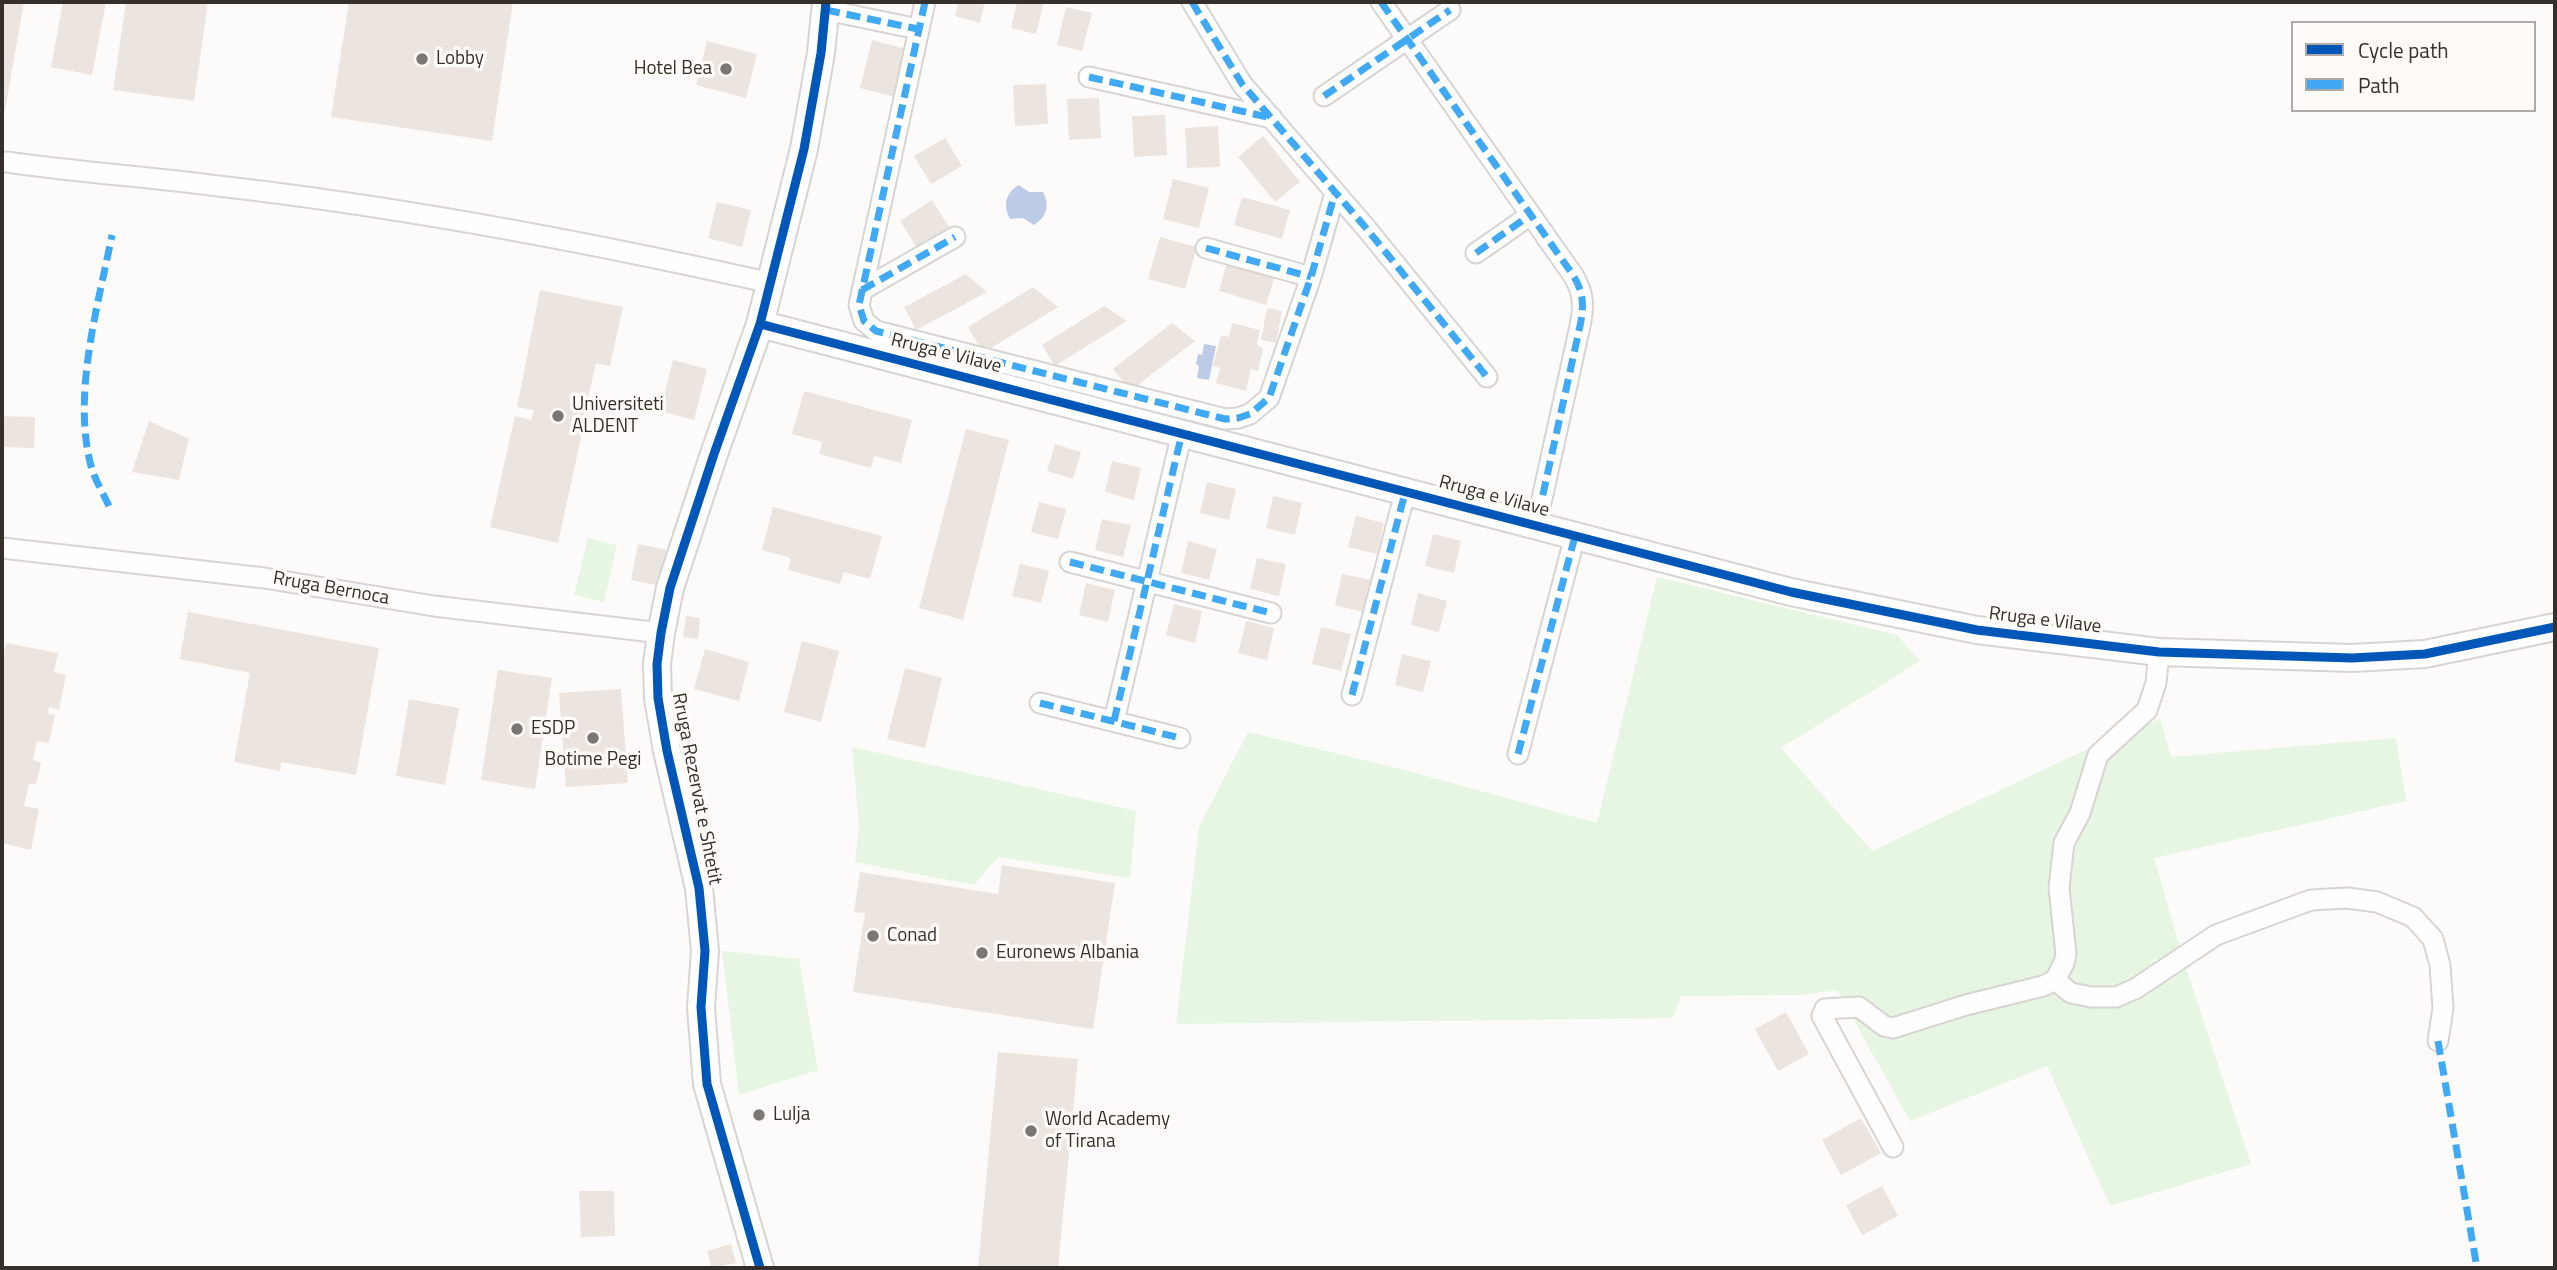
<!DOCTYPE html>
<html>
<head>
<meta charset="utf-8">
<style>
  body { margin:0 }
  #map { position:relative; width:2557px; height:1270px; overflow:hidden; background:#fdfbfa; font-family:"Titillium Web",sans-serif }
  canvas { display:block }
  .frame { position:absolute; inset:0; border:4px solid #36302c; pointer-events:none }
  .legend { position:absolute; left:2291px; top:21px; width:245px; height:91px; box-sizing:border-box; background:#fefbf9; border:2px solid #aeaaa7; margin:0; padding:9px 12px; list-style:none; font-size:21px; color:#36302c }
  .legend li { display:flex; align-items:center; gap:14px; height:35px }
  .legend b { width:35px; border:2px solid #aeaaa7 }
</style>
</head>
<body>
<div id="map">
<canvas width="2557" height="1270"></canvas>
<div class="frame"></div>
<ul class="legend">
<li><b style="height:9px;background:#0057b8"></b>Cycle path</li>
<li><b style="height:9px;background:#3fa9f5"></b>Path</li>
</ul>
</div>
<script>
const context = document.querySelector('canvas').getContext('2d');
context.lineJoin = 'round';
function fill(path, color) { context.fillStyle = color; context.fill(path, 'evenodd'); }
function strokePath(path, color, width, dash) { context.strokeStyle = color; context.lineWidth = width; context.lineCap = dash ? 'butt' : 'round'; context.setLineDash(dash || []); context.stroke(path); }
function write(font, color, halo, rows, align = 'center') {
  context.font = font + ' "Titillium Web",sans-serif'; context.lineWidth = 7; context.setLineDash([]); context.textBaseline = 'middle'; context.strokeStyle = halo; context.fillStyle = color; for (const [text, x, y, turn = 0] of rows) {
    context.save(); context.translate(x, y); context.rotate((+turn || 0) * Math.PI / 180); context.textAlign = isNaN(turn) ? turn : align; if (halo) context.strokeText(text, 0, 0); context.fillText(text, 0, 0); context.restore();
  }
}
fill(new Path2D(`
  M588 538 617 545 604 602 574 595Z
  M1657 577 1897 635 1920 661 1781 748 1872 851 2070 757 2160 719 2171 757 2396 738 2406 801 2154 858 2185 965 2251 1164 2110 1206 2047 1066 1910 1121 1837 990 1798 995 1681 996 1673 1018 1176 1024 1199 827 1248 732 1405 770 1597 823Z
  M852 747 1136 811 1130 878 998 857 974 885 855 862 859 826Z
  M722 951 799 959 818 1070 739 1095Z`), '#e7f5e3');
fill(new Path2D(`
  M1019 185 1029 192H1043C1050 205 1047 217 1034 225L1023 218 1010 219C1003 206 1005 193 1019 185Z
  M1204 344 1216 346 1209 380 1197 378 1199 366 1196 364 1198 354 1202 355Z`), '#bdcbe6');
fill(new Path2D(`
  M2 2H24L4 116H2Z
  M63 2H106L92 75 51 67Z
  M126 2H208L194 101 113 90Z
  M349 2H513L492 141 331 117Z
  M958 2H985L980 23 955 16Z
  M1017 2H1044L1036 34 1011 28Z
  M1066 7 1092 13 1082 51 1057 45Z
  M872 40 907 49 895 97 860 88Z
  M707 41 757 54 746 98 696 85Z
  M1046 84 1048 124 1015 126 1013 85Z
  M1099 98 1101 138 1069 140 1067 99Z
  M1165 115 1167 155 1134 157 1132 116Z
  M1218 126 1220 167 1187 168 1185 128Z
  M1263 136 1300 182 1275 202 1238 157Z
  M945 138 962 166 931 184 914 156Z
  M1173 179 1209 188 1199 228 1163 219Z
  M1242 197 1290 210 1282 239 1234 225Z
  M932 200 949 227 917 248 900 221Z
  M717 202 751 210 742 247 708 238Z
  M1160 237 1197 247 1185 289 1148 279Z
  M1227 262 1275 276 1266 305 1219 291Z
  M966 274 987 292 916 330 904 307Z
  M1033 287 1058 307 983 353 968 327Z
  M540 290 623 307 610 366 596 363 582 425 572 422 570 430 582 433 558 543 490 527 515 416 531 420 534 410 517 407Z
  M1104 306 1127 321 1055 366 1042 345Z
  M1267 308 1282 311 1276 343 1261 340Z
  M1172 323 1195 341 1130 391 1113 369Z
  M1232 323 1260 330 1257 344 1263 349 1258 371 1251 369 1246 391 1216 383 1220 368 1213 366 1221 335 1229 337Z
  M673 360 707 369 694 420 660 411Z
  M804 391 912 420 901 463 874 456 871 468 819 454 822 442 792 434Z
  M2 416 35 417 34 448 2 447Z
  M149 421 189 439 179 480 132 472Z
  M966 429 1009 440 963 620 919 608Z
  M1055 444 1081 452 1073 479 1047 471Z
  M1112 461 1141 468 1134 500 1105 492Z
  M1207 482 1236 489 1229 520 1200 513Z
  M1273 496 1302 503 1295 535 1266 528Z
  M1039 502 1066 509 1058 539 1031 532Z
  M773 507 882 536 870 579 844 572 840 584 788 570 791 558 762 550Z
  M1356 516 1384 523 1377 554 1348 547Z
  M1102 519 1131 525 1123 557 1095 550Z
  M1433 534 1461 541 1454 573 1425 566Z
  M1188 541 1217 549 1209 580 1181 573Z
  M638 544 668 550 661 586 631 580Z
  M1257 558 1286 564 1279 596 1250 589Z
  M1020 564 1049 571 1041 603 1012 596Z
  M1342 574 1371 580 1363 612 1335 605Z
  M1086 583 1115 590 1108 622 1079 615Z
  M1418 593 1447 601 1439 632 1411 625Z
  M1174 604 1202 611 1195 643 1166 635Z
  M188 612 379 648 356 775 281 762 280 771 234 762 250 673 180 659Z
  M686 616 700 618 698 639 683 637Z
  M1246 621 1274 628 1267 660 1238 653Z
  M1321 627 1351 634 1341 671 1312 664Z
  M802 641 839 651 821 722 784 712Z
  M6 643 58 653 54 672 66 675 59 710 49 707 48 714 55 715 49 743 37 741 33 760 41 763 36 785 29 783 24 806 39 809 31 850 2 843V661Z
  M705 649 749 662 739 701 694 689Z
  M1402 654 1431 661 1423 692 1395 685Z
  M905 668 942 678 925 748 887 739Z
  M498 670 552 678 535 789 481 780Z
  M621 689 628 783 566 787 559 693Z
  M409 699 459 708 445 785 396 776Z
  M1002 865 1115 883 1093 1029 853 992 865 913 854 912 860 872 998 894Z
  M1786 1012 1809 1054 1778 1071 1755 1029Z
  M998 1052 1078 1059 1058 1268H978Z
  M1861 1118 1881 1153 1841 1175 1822 1140Z
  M1882 1186 1898 1216 1862 1235 1846 1205Z
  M579 1191H614L615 1236 581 1237Z
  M731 1244 736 1263 712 1268 707 1251Z`), '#ece4de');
const street = new Path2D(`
  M925 2 859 305 864 321 876 331 1225 419 1238 418 1250 414 1269 398 1311 277 1335 193
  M1192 2 1242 84 1366 228 1487 377
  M1381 2 1573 275C1584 293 1584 306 1580 326L1536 526
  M826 10 918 29
  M1089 77 1272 118
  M1324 96 1450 10
  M7 162C77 172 148 177 218 186 404 207 588 242 771 283
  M1206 248 1311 277
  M1476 253 1529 216
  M862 290 955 237
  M2 548 264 578 434 606 661 633
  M1070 562 1271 613
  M1352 695 1405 493
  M1040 703 1180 738
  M1114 721 1182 433
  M1518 754 1575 536
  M2055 980 2071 993 2091 997H2116L2135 989 2216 935 2311 900 2347 898 2377 902 2413 917 2433 939 2440 965 2443 1008 2438 1041
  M1893 1147 1822 1016 1825 1009 1859 1007 1884 1026 1893 1028 1966 1005 2043 986 2055 980 2064 963 2066 954 2059 888 2064 843 2080 813 2098 755 2147 710 2156 683 2159 652`);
const secondary = new Path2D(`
  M760 324 1791 592 1977 630 2159 652 2352 658 2425 654 2555 627
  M760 1268 707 1084 701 1007 705 951 699 888 667 751 658 698 657 664 661 633 670 588 714 454 760 324 804 149 821 53 826 2`);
strokePath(street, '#d8d4d2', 23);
strokePath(secondary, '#d8d4d2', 30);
strokePath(street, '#fffefe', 19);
strokePath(secondary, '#fffefe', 26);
strokePath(new Path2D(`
  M925 2 859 305 864 321 876 331 1225 419 1238 418 1250 414 1269 398 1311 277 1335 193
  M1192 2 1242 84 1366 228 1487 377
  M1381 2 1573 275C1584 293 1584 306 1580 326L1536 526
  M826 10 918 29
  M1089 77 1272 118
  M1324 96 1450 10
  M1206 248 1311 277
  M1476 253 1529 216
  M862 290 955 237
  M109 506C103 493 95 480 91 466 72 394 98 306 112 235
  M1070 562 1271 613
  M1352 695 1405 493
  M1040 703 1180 738
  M1114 721 1182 433
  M1518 754 1575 536
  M2438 1041 2477 1268`), '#3fa9f5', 7, [14, 7]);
strokePath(new Path2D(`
  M760 324 1791 592 1977 630 2159 652 2352 658 2425 654 2555 627
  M760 1268 707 1084 701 1007 705 951 699 888 667 751 658 698 657 664 661 633 670 588 714 454 760 324 804 149 821 53 826 2`), '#0057b8', 9);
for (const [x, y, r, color] of [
  [422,59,7,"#7c7774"],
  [726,69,7,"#7c7774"],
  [558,416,7,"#7c7774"],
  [517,729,7,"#7c7774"],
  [593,738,7,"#7c7774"],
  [873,936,7,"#7c7774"],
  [982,953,7,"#7c7774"],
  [759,1115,7,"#7c7774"],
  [1031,1131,7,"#7c7774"]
]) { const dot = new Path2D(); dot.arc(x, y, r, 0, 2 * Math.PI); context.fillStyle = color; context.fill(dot); strokePath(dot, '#fefbf9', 2.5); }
write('19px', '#36302c', '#fefbf9', [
  ["Lobby",436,59],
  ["Hotel Bea",712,69,"right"],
  ["Universiteti",572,405],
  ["ALDENT",572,427],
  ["ESDP",531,729],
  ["Botime Pegi",593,760,"center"],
  ["Conad",887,936],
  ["Euronews Albania",996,953],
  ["Lulja",773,1115],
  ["World Academy",1045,1120],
  ["of Tirana",1045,1142]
], 'left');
write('19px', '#36302c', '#fefbf9', [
  ["Rruga e Vilave",946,354,14],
  ["Rruga e Vilave",1494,497,15],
  ["Rruga Bernoca",331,589,10],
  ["Rruga e Vilave",2045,621,7],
  ["Rruga Rezervat e Shtetit",696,789,79]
]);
</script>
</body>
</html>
